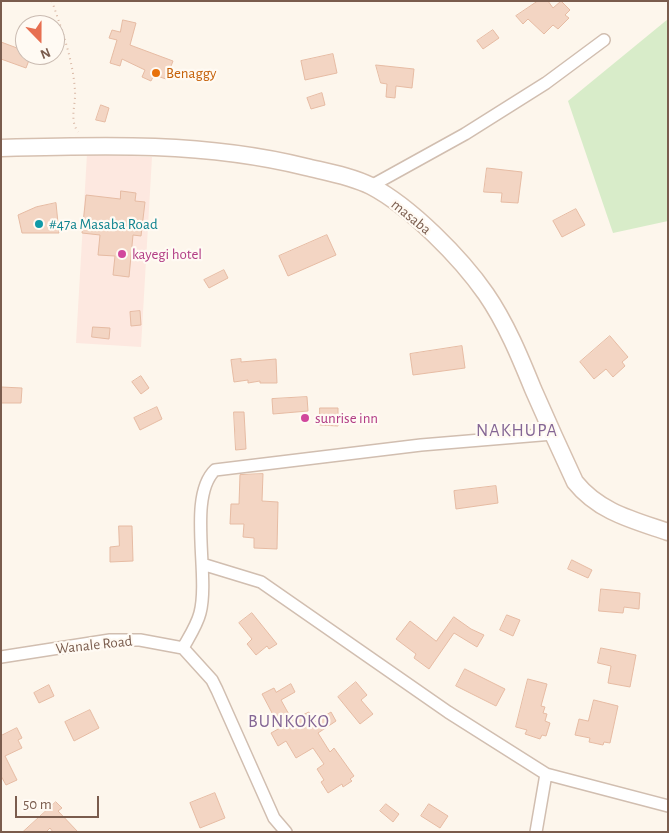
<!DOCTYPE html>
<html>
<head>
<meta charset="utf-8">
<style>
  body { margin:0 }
  #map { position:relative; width:669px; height:833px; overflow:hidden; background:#fdf6ec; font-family:"Alegreya Sans",sans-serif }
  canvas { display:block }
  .frame { position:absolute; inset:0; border:2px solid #7a5c4d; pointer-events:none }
  .north { position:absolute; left:15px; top:15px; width:50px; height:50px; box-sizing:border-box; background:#fffaf3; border:1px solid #cabbb1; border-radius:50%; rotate:158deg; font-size:14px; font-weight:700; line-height:20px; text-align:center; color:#7a5c4d }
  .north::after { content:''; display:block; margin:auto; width:18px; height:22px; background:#e76f51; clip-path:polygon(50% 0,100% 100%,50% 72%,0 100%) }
  .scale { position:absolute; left:15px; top:796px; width:84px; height:22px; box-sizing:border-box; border:2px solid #7a5c4d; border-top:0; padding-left:6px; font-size:15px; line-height:18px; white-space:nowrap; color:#7a5c4d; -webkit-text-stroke:4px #fffaf3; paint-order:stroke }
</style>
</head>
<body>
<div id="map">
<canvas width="669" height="833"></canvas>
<div class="frame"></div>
<div class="north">N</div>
<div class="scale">50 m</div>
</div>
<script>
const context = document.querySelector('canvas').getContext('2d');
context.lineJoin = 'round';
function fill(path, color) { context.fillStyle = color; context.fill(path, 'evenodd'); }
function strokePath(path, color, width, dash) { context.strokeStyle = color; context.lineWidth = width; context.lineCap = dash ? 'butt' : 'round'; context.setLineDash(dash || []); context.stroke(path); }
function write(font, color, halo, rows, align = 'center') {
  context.font = font + ' "Alegreya Sans",sans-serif'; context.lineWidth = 4.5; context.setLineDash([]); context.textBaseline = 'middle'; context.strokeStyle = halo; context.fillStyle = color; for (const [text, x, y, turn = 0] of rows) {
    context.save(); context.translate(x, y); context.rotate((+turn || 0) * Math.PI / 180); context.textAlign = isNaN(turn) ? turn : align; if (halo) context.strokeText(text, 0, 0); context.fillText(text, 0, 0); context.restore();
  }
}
fill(new Path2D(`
  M87 154 152 157 141 347 76 343Z`), '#fde8e0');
fill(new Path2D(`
  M668 19V221L613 233 568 101Z`), '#d8ecc9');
const building = new Path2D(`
  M538 1H548L553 8 561 1 570 10 565 15 569 18 558 29 553 25 544 34 528 19 523 24 516 16Z
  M123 20 136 23 130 45 173 61 166 79 154 75 151 81 142 77 145 70 122 59 120 66 110 63 117 40 109 38 112 30 120 32Z
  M493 30 499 38 483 49 477 41Z
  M1 42 25 51V55H31L26 68 1 59Z
  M333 54 337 73 305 80 301 61Z
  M376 65 414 69 412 88 396 86 395 98 386 97 387 84 381 83Z
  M322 93 325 105 311 109 307 98Z
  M101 105 109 108 105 122 96 120Z
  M487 168 522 172 518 203 501 202 502 193 484 192Z
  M121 191 136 193 135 201 145 202 141 236 133 235 129 277 113 275 115 256 98 255 100 235 82 233 86 195 120 199Z
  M56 203 59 233H22L18 215 36 207Z
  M576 209 585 225 562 237 553 221Z
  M327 235 336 255 288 276 279 256Z
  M224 270 228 278 209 288 204 280Z
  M140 311 141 325 131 326 130 312Z
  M93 327 110 328 109 339 92 337Z
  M610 336 628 357 622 362 625 366 613 377 606 369 594 379 580 362Z
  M462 346 465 368 413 375 410 354Z
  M241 359V362L276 359 277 383H260V381L248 383V380L234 382 231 360Z
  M141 376 149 388 141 394 132 382Z
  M1 387 22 388 21 403H1Z
  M307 397 308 411 273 414 272 399Z
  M157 407 162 419 140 430 134 418Z
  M320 408H338V426L320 425Z
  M234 412H244L246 449 236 450Z
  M263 474 262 501 278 502 277 549 254 548V538L243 537 244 524H230L231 504H239L240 475Z
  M496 486 498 503 456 509 454 491Z
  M119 526H132L133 561 110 562V547L119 546Z
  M572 560 592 570 588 578 568 569Z
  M601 589 640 593 639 609 624 607 623 613 599 611Z
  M252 613 277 644 269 649 267 646 256 655 247 644 252 639 239 623Z
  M507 615 520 620 513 636 500 630Z
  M454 617 471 629 484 635 477 647 454 633 429 669 414 658 416 654 396 639 410 621 436 641Z
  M601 648 636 655 630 687 608 683 611 666 598 663Z
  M465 669 505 689 496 706 456 686Z
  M528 679 547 684 541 706 545 707 543 713 547 714 545 721 550 723 546 736 542 735 540 739 525 734 527 730 516 727Z
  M356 682 367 695 361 700 373 714 360 724 338 697Z
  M291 684 295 692 281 700 292 720 309 712 315 722 331 712 336 721 318 733 330 752 334 748 354 776 350 779 352 781 343 787 342 784 328 793 321 782 324 780 317 769 324 764 313 748 296 758 286 741 278 746 271 733 280 728 262 694 274 688 276 692Z
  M49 685 54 696 39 703 34 693Z
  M594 700 618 706 610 743 604 742 603 745 589 742 590 738 575 735 579 719 588 721Z
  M90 710 99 728 74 741 65 722Z
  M17 728 22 738 18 740 22 748 5 756 17 780 6 785 1 776V736Z
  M215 793 225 818 200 828 190 803Z
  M56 802 62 808 58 811 78 832H53L50 828 46 832H23Z
  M386 804 399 814 393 822 380 811Z
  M429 804 448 816 440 828 421 816Z`);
fill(building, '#f3d5c3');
strokePath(building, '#e6bba3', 1);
const street = new Path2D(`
  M371 186 465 134 546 83 604 40
  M202 564 261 582 448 712 546 774 668 806
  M183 648C189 637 197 625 200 613 210 575 187 497 215 470L421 445 553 434
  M1 657 110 640H140L183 648 212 680 217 690 274 818 286 832
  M536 832 546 774`);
const secondary = new Path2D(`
  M1 148C104 145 206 142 306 167 327 172 351 176 371 186 411 207 461 258 486 294 506 323 520 357 533 389 547 421 561 452 575 482 599 512 633 520 668 532`);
strokePath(street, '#d1beb0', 14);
strokePath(secondary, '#d6c0b0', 19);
strokePath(new Path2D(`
  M52 1C62 31 73 59 75 91 76 105 69 119 78 132`), '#d9b8a5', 2, [1, 4]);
strokePath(street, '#fff', 11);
strokePath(secondary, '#fff', 16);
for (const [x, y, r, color] of [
  [156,73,5,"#e8710a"],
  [39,224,5,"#0f9aa8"],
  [122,254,5,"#d1479c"],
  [305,418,5,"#d1479c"]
]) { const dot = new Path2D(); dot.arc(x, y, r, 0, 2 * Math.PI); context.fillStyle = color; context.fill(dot); strokePath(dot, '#fffaf3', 2); }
write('15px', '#c56008', '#fffaf3', [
  ["Benaggy",166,73]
], 'left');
write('15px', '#7a5c4d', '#fffaf3', [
  ["masaba",411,217,39],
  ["Wanale Road",94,645,-6]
]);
write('15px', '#0d838f', '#fffaf3', [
  ["#47a Masaba Road",49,224]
], 'left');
write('15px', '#b23c85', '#fffaf3', [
  ["kayegi hotel",132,254],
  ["sunrise inn",315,418]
], 'left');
context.letterSpacing = '1px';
write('18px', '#846695', '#fffaf3', [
  ["NAKHUPA",517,431],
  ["BUNKOKO",289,722]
]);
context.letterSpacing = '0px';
</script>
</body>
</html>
